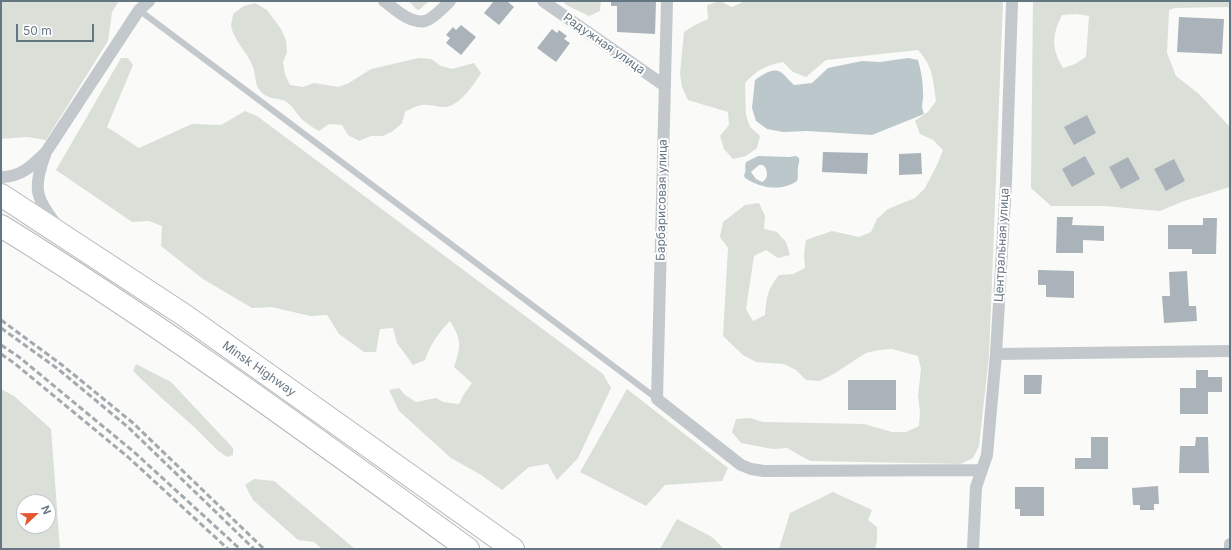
<!DOCTYPE html>
<html>
<head>
<meta charset="utf-8">
<style>
  body { margin:0 }
  #map { position:relative; width:1231px; height:550px; overflow:hidden; background:#fafaf8; font-family:Inter,sans-serif }
  canvas { display:block }
  .frame { position:absolute; inset:0; border:2px solid #657683; pointer-events:none }
  .north { position:absolute; left:16px; top:494px; width:40px; height:40px; box-sizing:border-box; background:#fff; border:1px solid #c1c8cd; border-radius:50%; rotate:68deg; font-size:11px; font-weight:700; line-height:16px; text-align:center; color:#657683 }
  .north::after { content:''; display:block; margin:auto; width:14px; height:18px; background:#e4572e; clip-path:polygon(50% 0,100% 100%,50% 72%,0 100%) }
  .scale { position:absolute; left:16px; top:24px; width:78px; height:18px; box-sizing:border-box; border:2px solid #657683; border-top:0; padding-left:5px; font-size:12px; line-height:14px; white-space:nowrap; color:#657683; -webkit-text-stroke:3px #fff; paint-order:stroke }
</style>
</head>
<body>
<div id="map">
<canvas width="1231" height="550"></canvas>
<div class="frame"></div>
<div class="north">N</div>
<div class="scale">50 m</div>
</div>
<script>
const context = document.querySelector('canvas').getContext('2d');
context.lineJoin = 'round';
function fill(path, color) { context.fillStyle = color; context.fill(path, 'evenodd'); }
function strokePath(path, color, width, dash) { context.strokeStyle = color; context.lineWidth = width; context.lineCap = dash ? 'butt' : 'round'; context.setLineDash(dash || []); context.stroke(path); }
function write(font, color, halo, rows, align = 'center') {
  context.font = font + ' Inter,sans-serif'; context.lineWidth = 4; context.setLineDash([]); context.textBaseline = 'middle'; context.strokeStyle = halo; context.fillStyle = color; for (const [text, x, y, turn = 0] of rows) {
    context.save(); context.translate(x, y); context.rotate((+turn || 0) * Math.PI / 180); context.textAlign = isNaN(turn) ? turn : align; if (halo) context.strokeText(text, 0, 0); context.fillText(text, 0, 0); context.restore();
  }
}
fill(new Path2D(`
  M1 1H119L112 12 108 41 46 140 27 137 1 139Z
  M409 1H429L419 10 416 9Z
  M562 1H601L600 11 589 16 568 6Z
  M720 1 732 7 745 1H1003L989 356 979 446 973 458 961 464 810 461 787 448 773 449 741 443 732 432 736 419 750 418 763 422 864 424 892 432H906L919 426 920 411 918 396 921 369 918 356 892 349 879 350 866 353 832 375 819 381 806 380 796 370 784 364 756 362 743 355 723 336 728 248 720 237 723 222 745 205 759 203 765 216 764 229 777 232 786 242 790 255 778 258 766 250 754 256 746 309 753 321 765 315C767 296 767 290 779 275L793 274 805 268 804 254 806 240 832 231 859 237 871 232 877 219 888 209 915 198 925 188 938 163 943 150 933 140 920 134 915 121 928 112 936 101C933 80 933 66 918 50L826 60 806 77 793 72 783 62C766 65 757 70 745 83L746 115 750 127 760 136 757 148 746 156 733 159 724 149 720 136 729 125 728 112 688 100 682 87 680 74 684 32 695 25 708 19 707 5Z
  M1033 1H1230V10L1228 7 1175 8 1169 10 1167 53 1176 76 1199 94 1230 127V187L1184 201 1160 211 1104 206H1051L1031 188ZM1076 14 1089 16 1086 57 1075 64 1063 68C1051 48 1052 35 1062 15Z
  M255 3 267 10 281 29 286 40 287 52 283 62 285 74 290 85 303 87 314 83 338 87 349 83 371 69 419 58 431 59 441 66 452 69 474 63 481 73C475 83 462 102 450 106 443 109 435 105 428 105 420 104 412 108 405 112L402 123 393 131 383 136H371L359 141 348 135 342 125 329 124 319 131C312 127 305 123 299 116 294 110 292 105 285 101 277 98 269 99 262 93 255 87 256 78 254 70 251 56 234 42 231 26 231 23 233 18 233 14L244 6Z
  M121 58H128L133 65 107 127 139 148 192 124 221 125 245 111 257 116 603 374 611 388 578 458 557 480 548 464 529 467 502 490 481 475 451 458 399 411 389 390 399 388 405 395 416 402 436 398 443 402 459 404 464 394 472 383 454 367C461 347 462 340 450 321 438 333 430 345 425 360L413 365 397 343 393 328 380 329 376 352H364L339 334 327 315 310 316 272 307 252 308 203 279 161 246 162 226 149 221 132 222 56 170Z
  M136 364 171 382 233 448V455L227 457C214 449 204 436 193 426 173 408 152 390 133 371Z
  M1 389 14 396 51 429 60 549H1ZM24 502H48V526H24Z
  M627 389 728 468 722 481 665 485 646 506 580 472Z
  M254 479 274 481 355 549H322L314 542 298 540 253 500 245 485Z
  M833 492 872 510 868 520 877 527V541L875 549H779L790 513Z
  M677 519 712 537 724 549H660Z`), '#dadfd7');
fill(new Path2D(`
  M908 58 918 60C921 71 923 81 923 92 924 102 920 104 924 114L872 135 807 131 783 132 767 129 756 121 752 108 755 80C762 75 774 66 782 73 786 76 789 81 794 85L812 83 828 68 862 61 880 62Z
  M758 156 789 157 796 156 799 158C800 162 798 164 798 168 797 173 799 175 797 181 781 192 760 188 745 178L744 175C747 171 744 167 746 162ZM759 165H763C768 169 769 179 762 182L756 179 751 172Z`), '#bbc7cb');
fill(new Path2D(`
  M494 1H508V2L514 7 499 25 484 13Z
  M611 1H656L655 34 617 32V6H611Z
  M1179 17 1224 19 1222 54 1177 52Z
  M461 25 476 37 461 55 446 43 450 38 446 35 453 27 456 30Z
  M552 29 557 33 559 30 567 36 564 39 570 43 556 62 537 48Z
  M1087 115 1096 133 1074 145 1064 127Z
  M823 152 868 153 867 174 822 172Z
  M921 153 922 174 899 175V154Z
  M1085 156 1095 174 1072 187 1062 169Z
  M1128 157 1140 179 1121 189 1109 167Z
  M1174 159 1185 181 1166 191 1154 169Z
  M1057 217H1073L1072 225 1104 226V241L1083 240V253H1056Z
  M1203 218H1217L1216 254H1192V249H1168V225H1203Z
  M1038 270 1074 271V298L1046 297V285H1038Z
  M1187 271 1189 306H1196L1197 321 1164 323 1162 296H1170L1169 272Z
  M1196 370H1208V377H1222V392H1208V414H1180V388H1196Z
  M1024 375H1042L1041 394H1024Z
  M848 380H896V410H848Z
  M1091 437H1108V469H1075V458H1091Z
  M1196 437H1208L1209 473H1179L1180 446H1195Z
  M1158 486 1159 504H1154V510H1140V505H1133L1132 488Z
  M1015 487H1044V516H1020V509H1015Z`), '#aab3b9');
const highway = new Path2D(`
  M1 195 184 315 513 549
  M1 226C162 325 315 438 468 549`);
strokePath(highway, '#b4b9bd', 24);
strokePath(new Path2D(`
  M139 10 656 398`), '#c3c8cc', 6);
strokePath(new Path2D(`
  M384 1C395 9 410 24 425 21 433 19 444 7 450 1
  M543 1 665 86
  M667 1 657 399 741 465 751 469 764 471 981 470
  M45 155C33 187 35 198 56 224
  M1 177C21 177 32 166 46 152L139 10 149 1
  M996 354 1230 351
  M973 549 976 487 987 455 996 354 1006 182 1012 1
  M1230 549V544`), '#c3c8cc', 12);
strokePath(highway, '#fff', 22);
strokePath(new Path2D(`
  M1 320 62 365 133 423 264 549
  M1 328 58 369 129 428 254 549
  M1 345 19 357 134 452 240 549
  M1 354 14 363 128 457 228 549`), '#a2aab0', 3, [6, 3]);
write('12px', '#657683', '#fff', [
  ["Радужная улица",604,44,35],
  ["Барбарисовая улица",662,200,-89],
  ["Центральная улица",1002,245,-87],
  ["Minsk Highway",259,369,35]
]);
</script>
</body>
</html>
